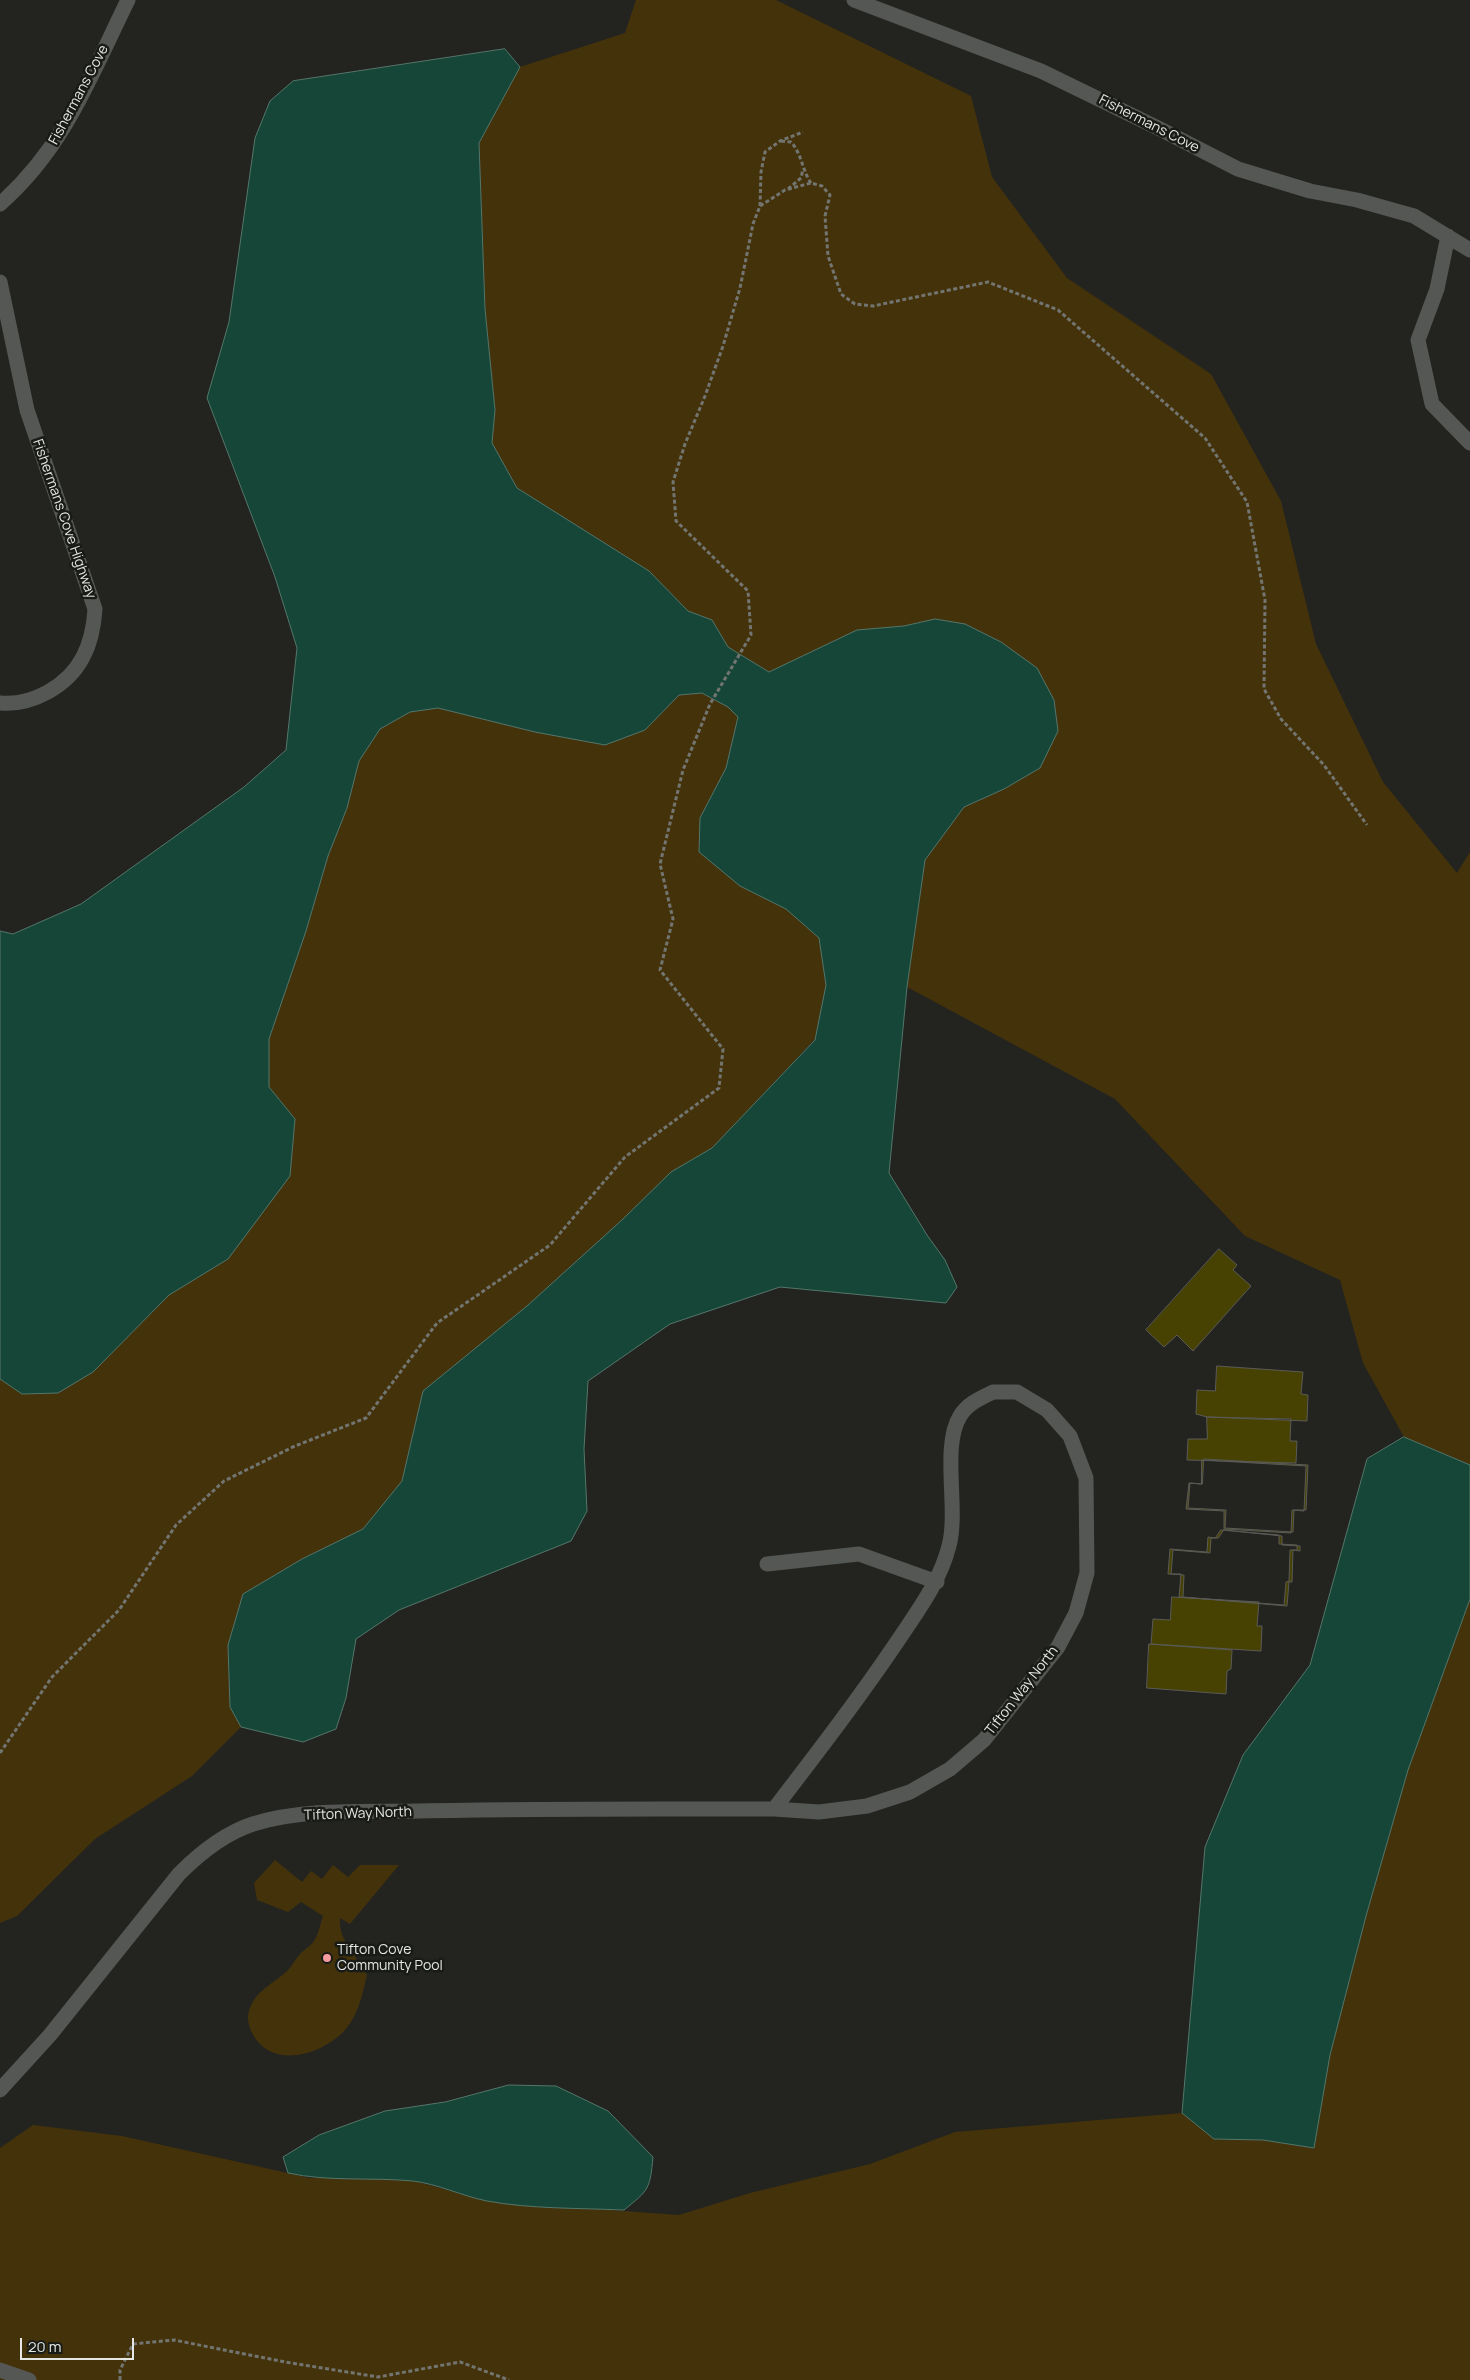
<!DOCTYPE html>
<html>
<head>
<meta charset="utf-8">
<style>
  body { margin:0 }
  #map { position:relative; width:1470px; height:2380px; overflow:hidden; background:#232420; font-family:Manrope,sans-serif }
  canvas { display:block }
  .scale { position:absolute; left:20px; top:2338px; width:114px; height:22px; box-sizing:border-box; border:2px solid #e5e7e4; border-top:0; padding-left:6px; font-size:15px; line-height:18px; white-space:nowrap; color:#e5e7e4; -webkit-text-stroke:4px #191b17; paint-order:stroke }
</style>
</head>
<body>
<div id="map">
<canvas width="1470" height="2380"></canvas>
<div class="scale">20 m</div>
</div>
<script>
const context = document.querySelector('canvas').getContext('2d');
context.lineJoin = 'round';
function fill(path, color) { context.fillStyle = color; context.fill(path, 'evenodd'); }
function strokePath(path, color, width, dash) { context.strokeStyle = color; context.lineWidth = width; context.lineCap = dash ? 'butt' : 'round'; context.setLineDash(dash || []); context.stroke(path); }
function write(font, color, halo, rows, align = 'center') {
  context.font = font + ' Manrope,sans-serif'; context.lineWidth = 5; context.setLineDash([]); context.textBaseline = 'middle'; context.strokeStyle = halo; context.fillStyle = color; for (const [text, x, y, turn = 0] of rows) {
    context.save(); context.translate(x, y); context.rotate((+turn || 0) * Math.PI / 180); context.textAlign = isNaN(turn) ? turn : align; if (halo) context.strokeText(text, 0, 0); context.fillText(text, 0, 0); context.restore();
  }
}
fill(new Path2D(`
  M636 0H776L971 96 992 177 1067 278 1211 374 1281 501 1316 644 1383 782 1457 873 1470 852V1465L1404 1437 1363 1363 1340 1280 1245 1236 1115 1099 907 987 925 860 964 807 1004 789 1040 768 935 619C878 632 822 648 769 672L728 647 712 620 688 611 649 571 517 488 492 443 495 410 485 309 479 143 520 67 625 33Z
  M702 693 728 707 738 717 726 768 700 818 740 886 786 909 819 938 826 985 815 1039 712 1148 671 1172 623 1219 527 1306 423 1391 402 1481 363 1529 302 1559 243 1594 228 1645 230 1707 241 1727 192 1776 95 1839 17 1916 0 1923V1379L22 1394 93 1372 169 1295 228 1259 295 1119 269 1087V1039L306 931 328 856 347 808 359 761 380 729 410 712 438 708 535 732 645 730 679 695Z
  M1470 1599V2380H0V2148L33 2125 122 2136 310 2178H369L415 2181 487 2201 679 2215 750 2193 870 2164 955 2132 1182 2113 1214 2139 1263 2140 1313 2148 1330 2055 1366 1916 1408 1770Z
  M275 1860 302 1882 311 1871 322 1879 333 1865 348 1877 360 1865H399L350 1924 340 1918C338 1941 357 1955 367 1975 362 1995 359 2014 345 2030 323 2054 276 2069 255 2038 251 2031 248 2025 248 2017 250 1994 271 1985 286 1972 292 1967 295 1959 300 1954 305 1949 311 1946 314 1941 319 1934 320 1924 323 1916L301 1902 288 1912 257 1900 254 1883Z`), '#44320b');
const water = new Path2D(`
  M505 49 520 67 479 143 485 309 495 410 492 443 517 488 649 571 688 611 712 620 728 647 769 672 857 630 904 626 935 619 965 624 1001 642 1037 668 1054 700 1058 731 1040 768 1004 789 964 807 925 860 907 987 889 1173 927 1235 945 1260 957 1287 946 1303 780 1287 670 1324 588 1381 584 1449 587 1511 571 1541 399 1610 356 1639 346 1698 336 1729 303 1742 241 1727 230 1707 228 1645 243 1594 302 1559 363 1529 402 1481 423 1391 527 1306 623 1219 671 1172 712 1148 815 1040 826 985 819 938 786 909 740 886 699 852 700 818 726 768 738 717 728 707 702 693 679 695 645 730 605 745 535 732 438 708 410 712 380 729 359 761 347 808 328 856 306 931 269 1039V1087L295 1119 290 1176 228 1259 169 1295 93 1372 58 1393 22 1394 0 1379V931L13 934 81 904 244 787 286 750 297 648 275 577 207 398 229 322 255 138 270 101 293 81Z
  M1404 1437 1470 1465V1599L1408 1770 1366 1916 1330 2055 1314 2148 1263 2140 1214 2139 1182 2113 1205 1847 1243 1755 1310 1665 1367 1459Z
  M509 2085 556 2086 608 2111 653 2157C650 2189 649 2190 624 2210 579 2208 530 2209 487 2201 462 2196 438 2184 413 2181 371 2177 329 2182 288 2173L283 2157 319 2135 385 2111 445 2102Z`);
fill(water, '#164637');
strokePath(water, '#54766b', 1);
const building = new Path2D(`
  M1219 1249 1237 1265 1233 1270 1251 1286 1193 1351 1177 1335 1164 1347 1146 1330Z
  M1217 1366 1303 1372 1301 1394 1308 1395 1307 1421 1207 1417 1196 1414 1197 1390 1215 1391Z
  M1207 1417 1291 1419 1290 1441H1297L1296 1463 1187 1460 1188 1439H1207Z
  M1204 1459 1308 1465 1306 1510H1294L1293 1532 1225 1528 1226 1510 1188 1508 1190 1483 1202 1484Z
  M1202 1460 1306 1466 1304 1511 1292 1510 1291 1533 1224 1529V1511L1186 1509 1189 1483 1201 1484Z
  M1221 1530 1279 1535V1544L1297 1545V1550H1290L1289 1581 1286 1582 1284 1605 1179 1597 1181 1574H1168L1170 1549 1207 1552 1208 1537 1215 1538Z
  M1224 1530 1282 1536V1545L1300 1546V1551L1293 1550 1292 1582H1289L1287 1606 1183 1597 1184 1575 1171 1574 1173 1550 1210 1553 1211 1538H1218Z
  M1172 1597 1259 1602 1257 1626H1262L1261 1651 1151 1644 1153 1619 1170 1620Z
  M1149 1644 1232 1650 1231 1669 1227 1671 1226 1694 1147 1688Z`);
fill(building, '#474202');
strokePath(building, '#5b5b56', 1);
strokePath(new Path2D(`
  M781 141 791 142C802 154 802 170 811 183
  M788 189 801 178 803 169
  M760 206 761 172 765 152 780 141 803 132
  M0 1753 52 1677 119 1610 176 1525 224 1481 295 1446 366 1418 437 1323 550 1245 625 1157 719 1088 723 1049 660 970 673 919 660 864 683 770 710 704 751 635 748 591 676 521 673 482 685 444 705 396 723 346 740 288 753 224 760 206 785 190 811 183 822 186 830 195 825 216 828 256 841 294 855 304 873 306 988 282 1058 310 1205 438 1247 502 1265 600 1264 689 1281 719 1324 765 1367 825
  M120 2380V2370L133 2344 174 2340 285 2362 378 2377 460 2362 509 2380`), '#737571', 3, [4, 2.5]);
strokePath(new Path2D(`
  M854 0 1041 71 1158 128 1238 169 1310 191 1357 200 1414 216 1470 250
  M0 204C65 147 91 75 128 0
  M1448 236 1437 289 1418 340 1432 404 1470 443
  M0 282 27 410 95 609C94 625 91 642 83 657 68 686 32 706 0 703
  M993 1392H1017L1047 1410 1070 1436 1086 1478 1087 1573 1076 1613 1058 1647 984 1740 950 1769 910 1792 867 1806 819 1812 774 1809C817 1753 860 1697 899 1639 919 1609 940 1581 949 1546 959 1509 941 1447 960 1416 968 1403 981 1398 993 1392Z
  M767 1564 859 1554 937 1582
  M0 2090 50 2035 179 1874C200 1853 225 1833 253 1824 304 1808 366 1812 419 1811 537 1808 655 1809 774 1809
  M0 2370 29 2380`), '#555755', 15);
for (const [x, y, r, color] of [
  [327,1958,5,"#f59b9d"]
]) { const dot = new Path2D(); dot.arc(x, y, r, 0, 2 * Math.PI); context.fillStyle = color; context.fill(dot); strokePath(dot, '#191b17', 2); }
write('14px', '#e5e7e4', '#191b17', [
  ["Fishermans Cove",79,95,-62],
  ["Fishermans Cove",1149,124,27],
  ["Fishermans Cove Highway",64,519,71],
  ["Tifton Way North",1022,1691,-52],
  ["Tifton Way North",358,1814,-2]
]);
write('14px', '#e5e7e4', '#191b17', [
  ["Tifton Cove",337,1950],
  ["Community Pool",337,1966]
], 'left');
</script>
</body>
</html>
